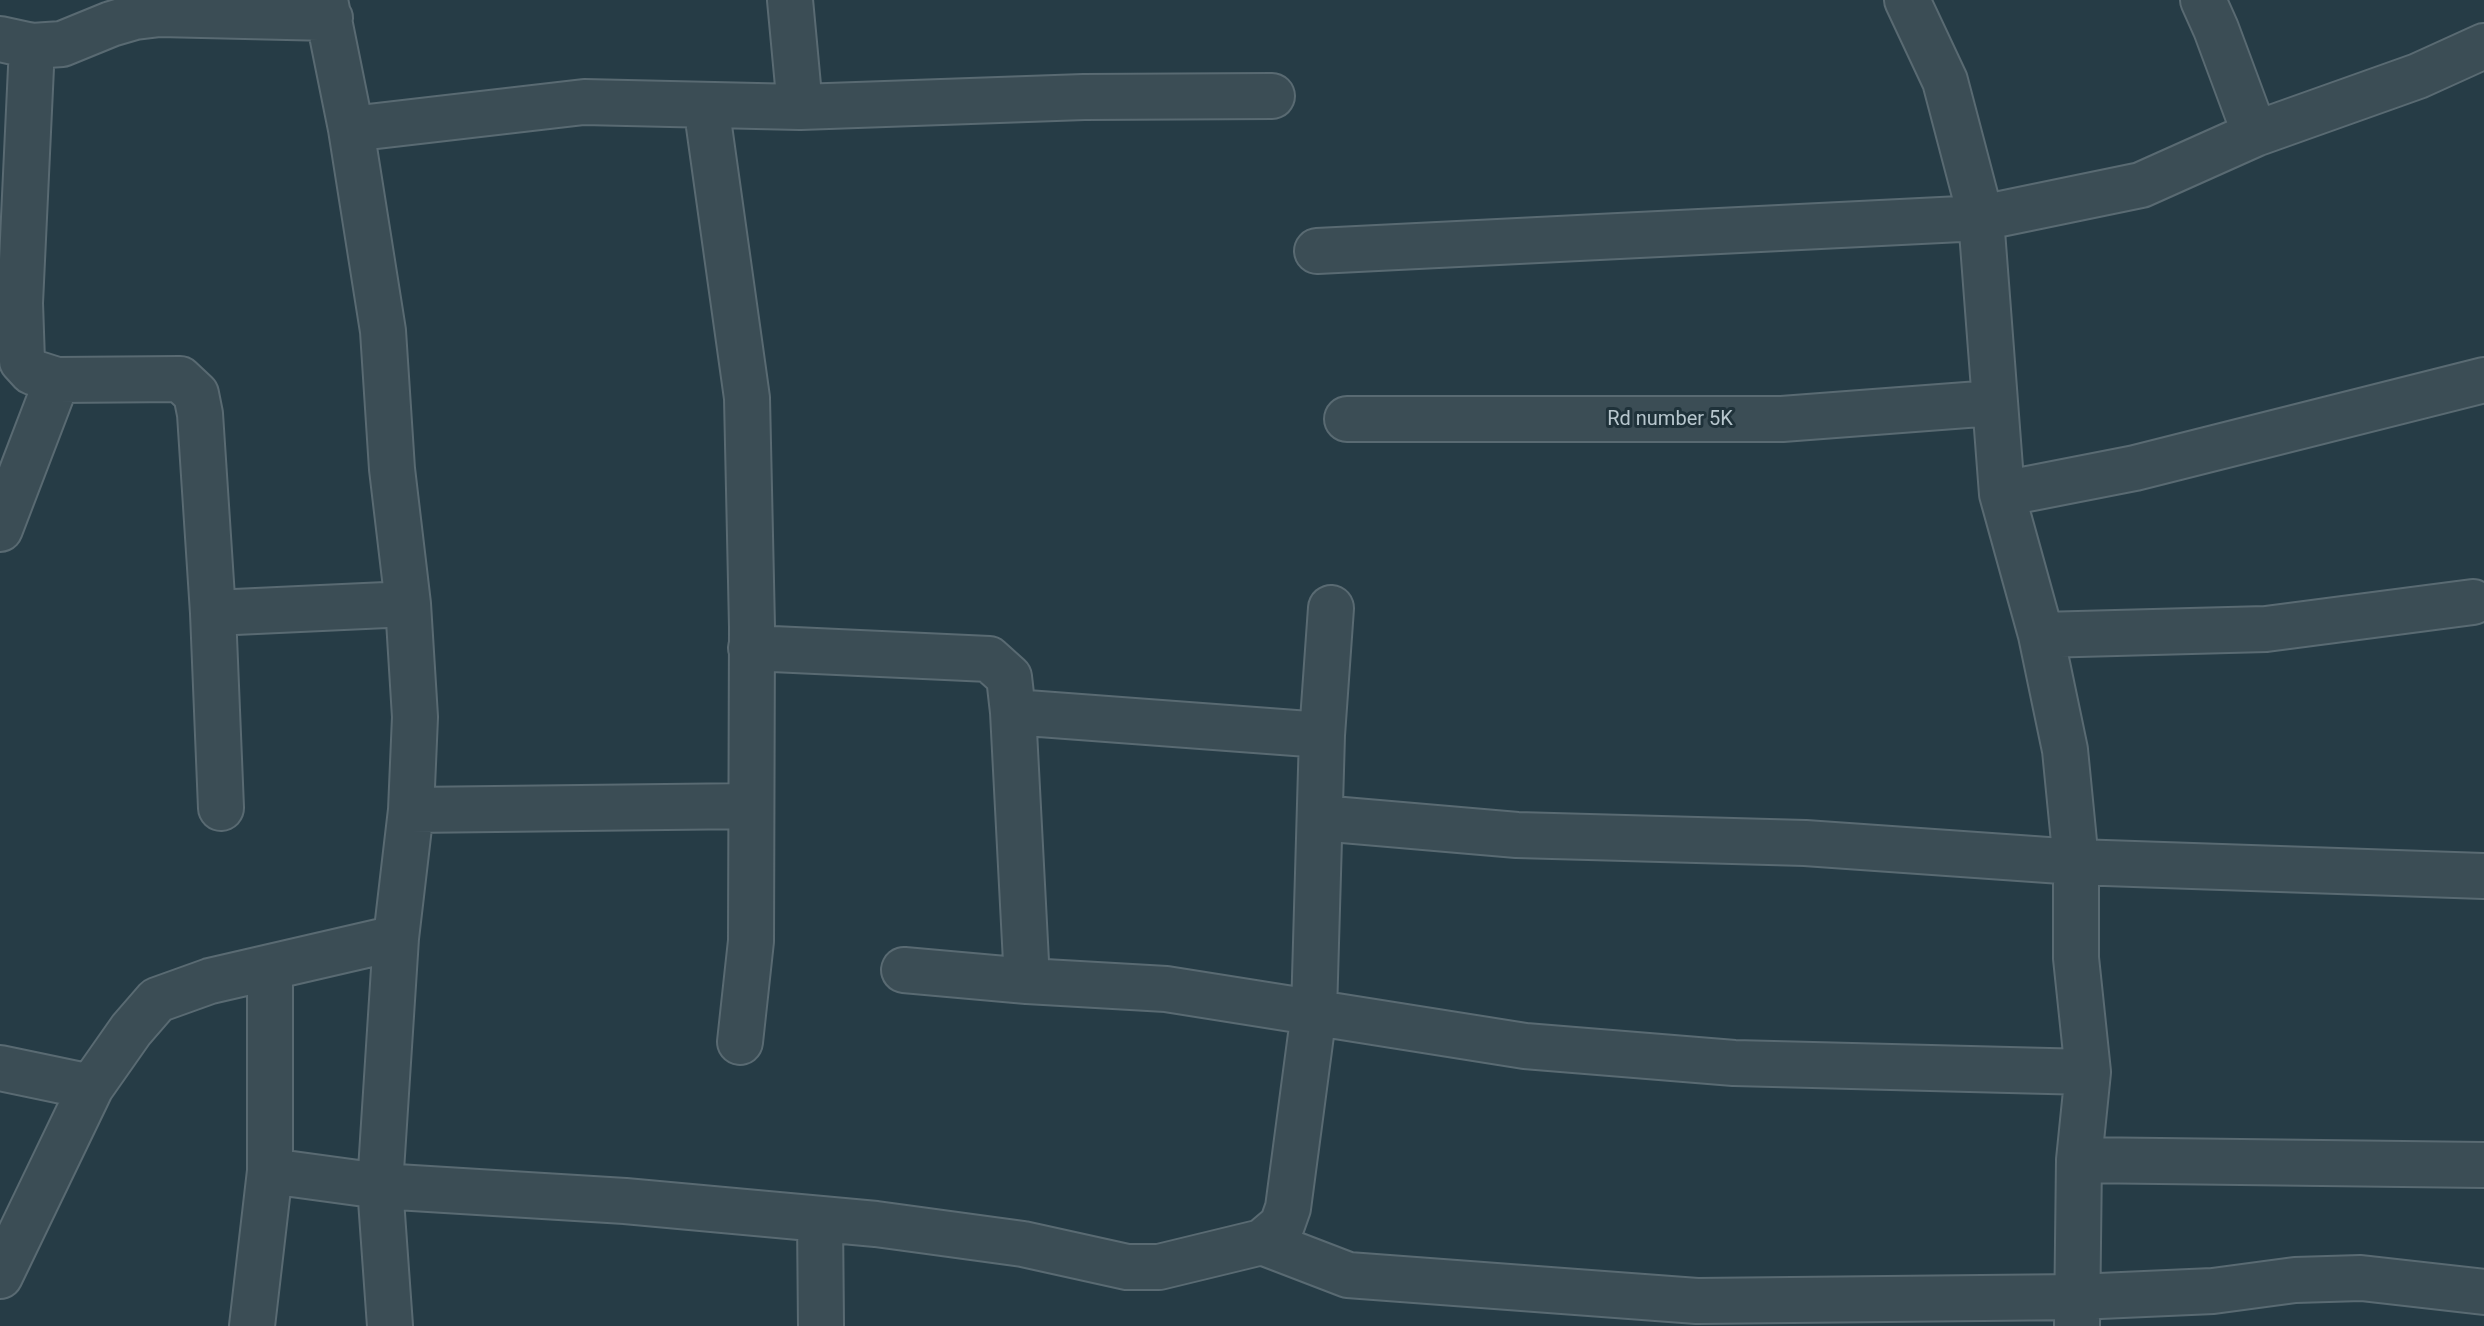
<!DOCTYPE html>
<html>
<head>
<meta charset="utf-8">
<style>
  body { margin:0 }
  canvas { display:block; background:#263c46 }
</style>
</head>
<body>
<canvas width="2484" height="1326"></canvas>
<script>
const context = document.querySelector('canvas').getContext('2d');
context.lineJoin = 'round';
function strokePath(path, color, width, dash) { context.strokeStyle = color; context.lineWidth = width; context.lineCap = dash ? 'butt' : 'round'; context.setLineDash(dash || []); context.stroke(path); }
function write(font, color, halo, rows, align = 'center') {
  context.font = font + ' Roboto,sans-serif'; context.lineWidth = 6; context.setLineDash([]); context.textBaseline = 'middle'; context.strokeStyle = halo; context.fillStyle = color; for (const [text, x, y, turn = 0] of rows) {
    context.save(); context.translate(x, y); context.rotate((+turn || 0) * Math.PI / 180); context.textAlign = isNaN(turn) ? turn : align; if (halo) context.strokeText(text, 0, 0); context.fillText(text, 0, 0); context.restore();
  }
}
const minor = new Path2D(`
  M325 0 351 129 383 331 392 469 408 604 415 717 411 810 396 938 380 1186 390 1326
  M2203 0 2216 29 2255 134
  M0 39 32 46 62 44 111 24 135 17 160 14 330 18
  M32 46 20 303 22 361 32 372 57 380 180 379 196 394 200 414 213 613 221 808
  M706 105 747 398 752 627 751 941 740 1042
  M800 107 1084 97 1272 96
  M351 129 584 102 800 107 790 0
  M1317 251 1981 218 2141 185 2255 134 2418 76 2484 46
  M1347 419H1782L1993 403
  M2002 494 2135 468 2484 380
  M0 529 57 380
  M213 613 408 604
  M2041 635 2266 629 2473 602
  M751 648 989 659 1009 677 1013 712 1027 981
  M1013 712 1322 735
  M411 810 751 806
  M1320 818 1517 835 1805 843 2076 862 2484 876
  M904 970 1027 981 1166 989 1525 1046 1734 1063 2088 1072 2076 958V862L2065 750 2041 635 2002 494 1981 218 1945 81 1907 0
  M0 1068 91 1087
  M2079 1160 2484 1165
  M270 1171 380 1186 625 1201 876 1224 1023 1244 1127 1267H1159L1262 1242 1282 1225 1288 1208 1314 1012 1322 735 1331 608
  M820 1219 821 1326
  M1262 1242 1348 1275 1697 1301 2077 1297 2213 1291 2295 1280 2361 1278 2484 1292
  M0 1276 91 1087 131 1030 157 1000 210 981 396 938
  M252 1326 270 1171V969
  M2077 1326 2079 1160 2088 1072`);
strokePath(minor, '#596a72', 48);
strokePath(minor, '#3b4d55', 44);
write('20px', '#b8c7ce', '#1f323a', [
  ["Rd number 5K",1670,420]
]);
</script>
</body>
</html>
